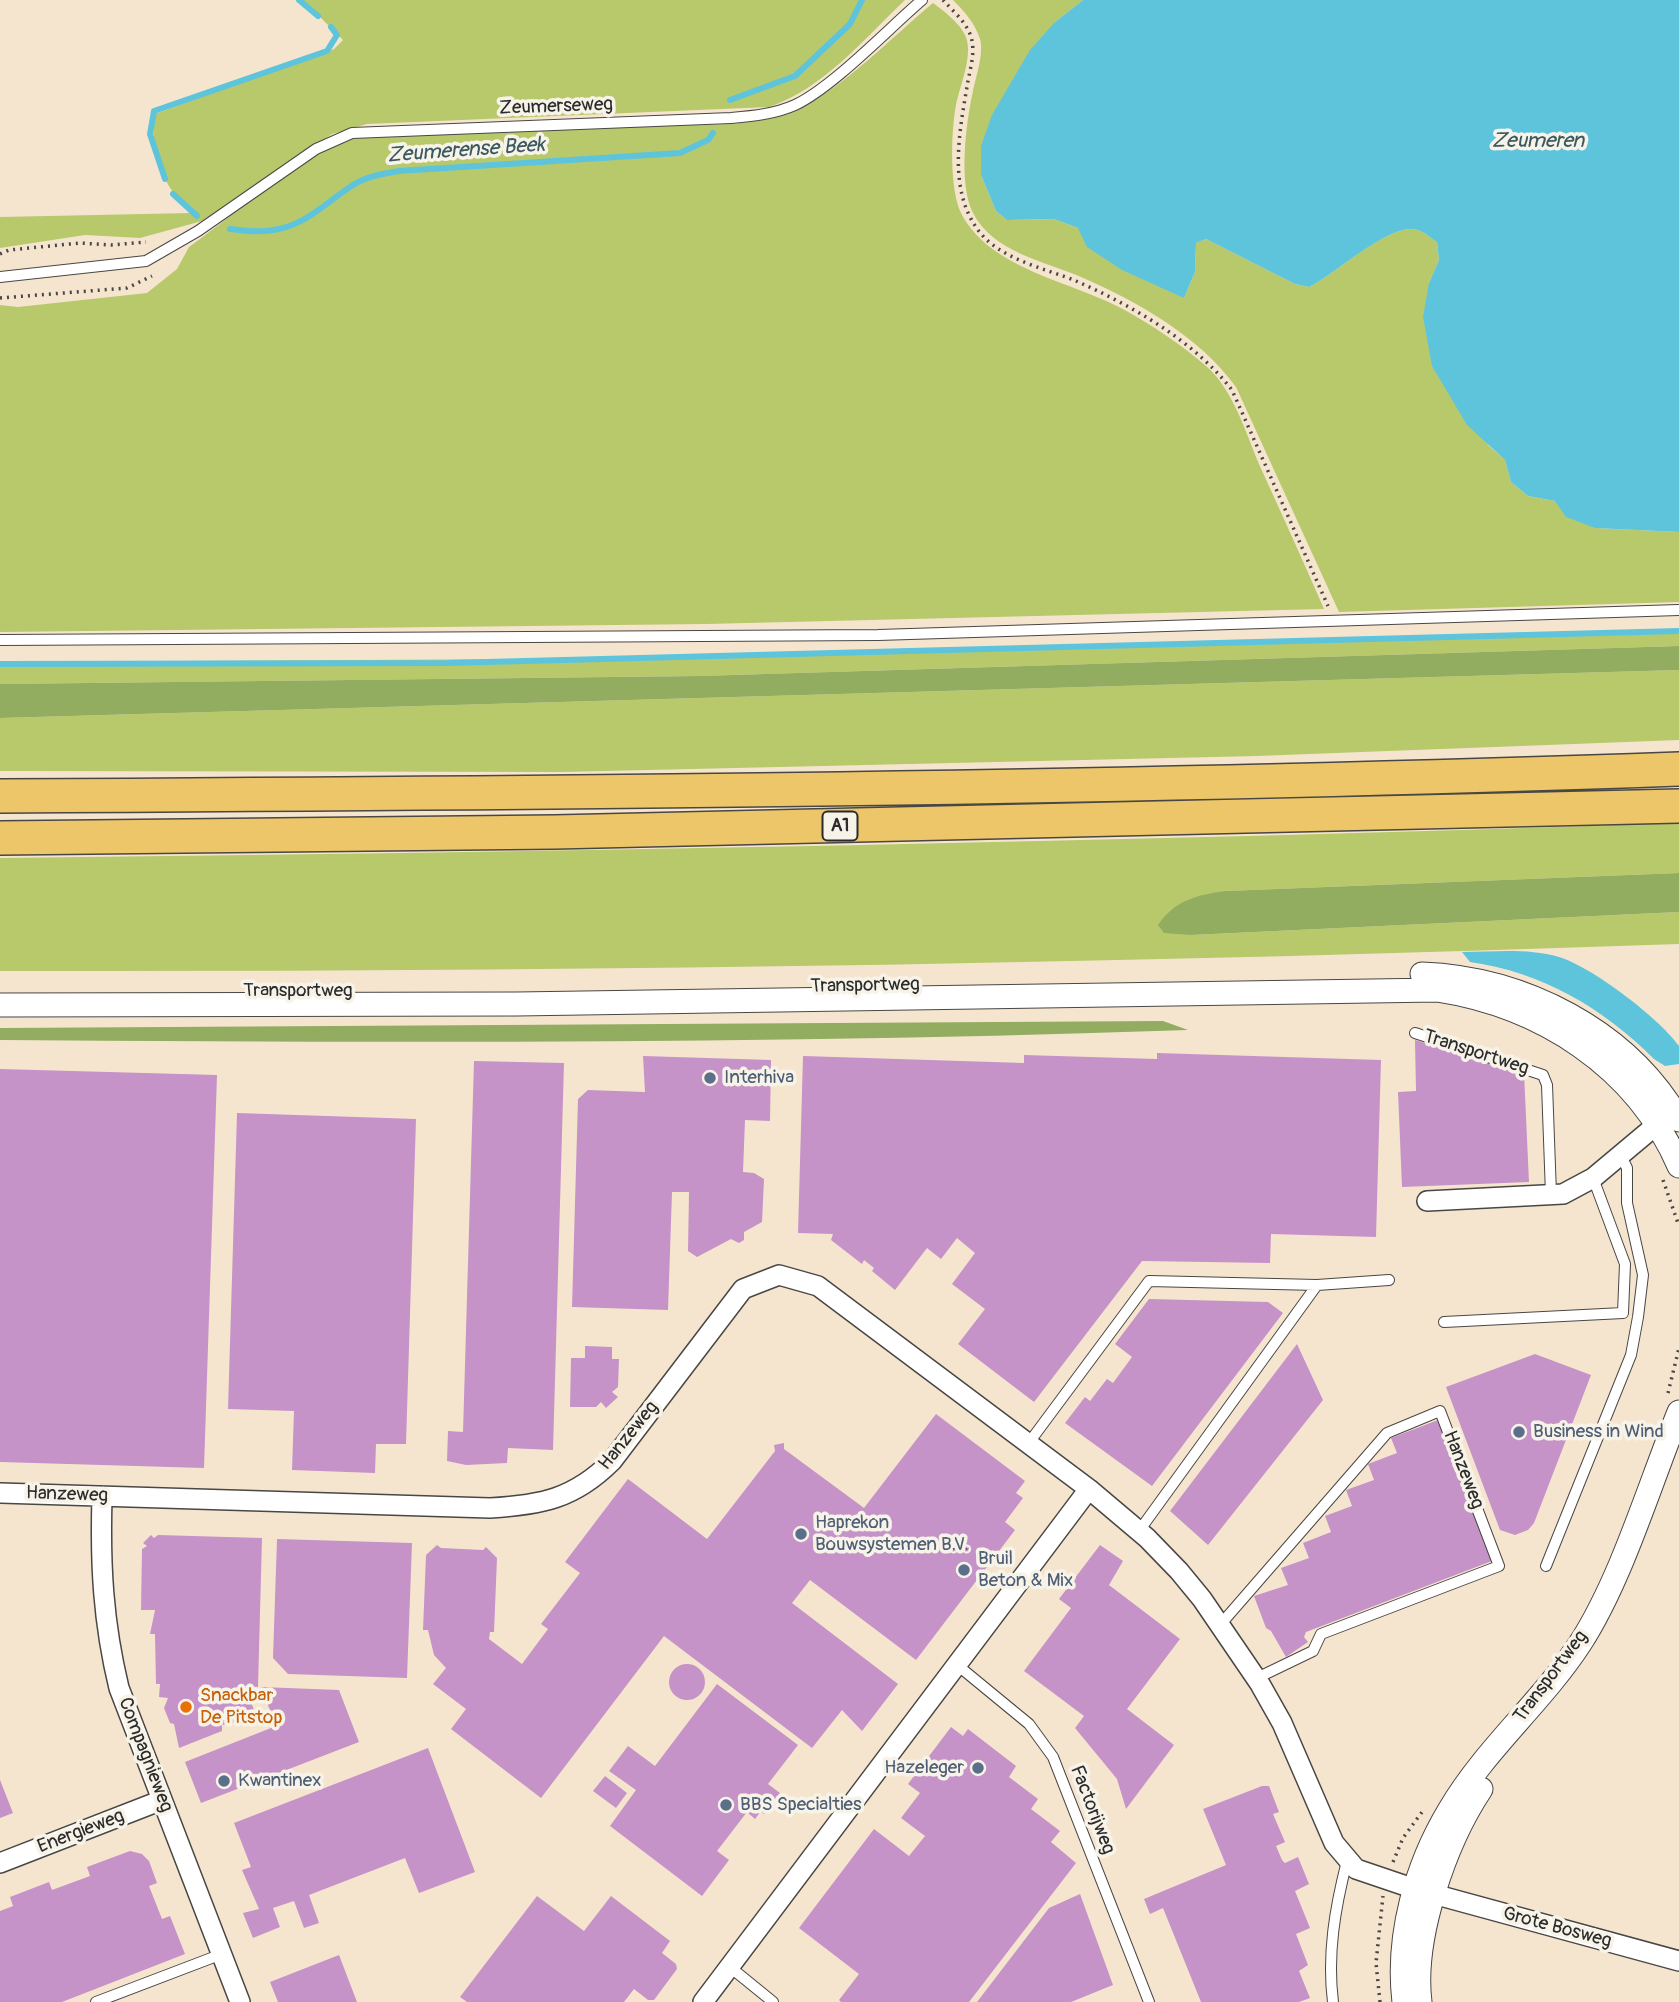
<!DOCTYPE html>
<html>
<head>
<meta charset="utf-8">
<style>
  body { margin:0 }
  canvas { display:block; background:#f5e5cf }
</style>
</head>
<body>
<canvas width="1679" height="2002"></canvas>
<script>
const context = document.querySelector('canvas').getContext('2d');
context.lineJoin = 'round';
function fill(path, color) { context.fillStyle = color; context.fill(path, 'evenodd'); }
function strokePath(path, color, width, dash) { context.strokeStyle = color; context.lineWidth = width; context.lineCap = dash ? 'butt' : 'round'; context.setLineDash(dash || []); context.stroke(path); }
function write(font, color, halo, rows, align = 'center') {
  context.font = font + ' Pangolin,sans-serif'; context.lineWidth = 7; context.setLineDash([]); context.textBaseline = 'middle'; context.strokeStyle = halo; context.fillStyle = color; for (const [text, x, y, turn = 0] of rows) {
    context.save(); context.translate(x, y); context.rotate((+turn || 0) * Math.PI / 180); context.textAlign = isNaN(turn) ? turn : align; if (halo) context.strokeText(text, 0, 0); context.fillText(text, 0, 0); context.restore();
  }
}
fill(new Path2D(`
  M303 0H905C864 39 823 89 769 107L367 124 332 134 202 221 140 238 85 235 0 248V217L191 213C164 188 148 151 155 114L334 49 343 40Z
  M953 0H1083L1055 22 981 175 996 211 1007 220 1054 219 1078 228 1184 298 1195 272 1196 243 1206 239 1295 284 1309 287C1335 275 1391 221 1418 230 1424 232 1431 238 1437 242L1439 260 1429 283 1488 445 1505 460 1511 482 1528 496 1555 501 1595 528 1679 532V602L1339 612 1236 387C1199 336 1138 302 1081 277 1044 261 993 252 973 213 958 184 966 122 973 91 976 76 984 54 980 39 975 23 964 11 953 0Z
  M933 3C944 11 961 24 966 37 973 57 960 85 956 105 951 131 949 191 962 215 992 270 1071 281 1123 309 1152 325 1182 345 1206 366 1233 389 1246 433 1259 464 1281 512 1303 561 1324 609L706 624 0 632V305L18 307 147 293 177 269 189 247C244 208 304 149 370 134L731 124C755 121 779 120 800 109 847 84 892 37 933 3Z
  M1679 629V646L700 676 0 684V662L704 658Z
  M1679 670V740L1257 756 562 772 0 771V718Z
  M1679 823V873L1226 891 1191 935 1679 912V944C1119 964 560 972 0 971V858C560 852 1119 842 1679 823Z`), '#b8c96c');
fill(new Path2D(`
  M1679 646V670L0 718V684L700 676Z
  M1679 873V912L1191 935 1164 933 1158 925C1175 900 1197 895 1226 891Z
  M1163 1021 1188 1030C792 1044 396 1043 0 1040V1028Z`), '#92ad60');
fill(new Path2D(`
  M1083 0H1679V532L1595 528 1566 517 1555 501 1528 496 1511 482 1505 460 1467 425 1432 366 1423 317 1429 283 1439 260 1437 242C1431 238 1424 232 1418 230 1391 221 1335 275 1309 287L1295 284 1206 239 1196 243 1195 272 1184 298 1122 270 1087 247 1078 228 1054 219 1007 220 996 211 981 175V146L992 115 1030 50 1055 22Z
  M1462 952C1493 952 1528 948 1559 957 1592 967 1658 1017 1679 1046V1064L1665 1066 1654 1059C1603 1008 1542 972 1470 962Z`), '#5ec4dc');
strokePath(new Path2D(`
  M299 0 318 16
  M730 100 795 76 850 24 862 0
  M165 179 150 134 154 111 327 51 337 35 331 27
  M173 194 197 216
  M230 229C247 231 262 233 279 229 308 223 328 201 353 185 367 176 382 174 399 171L680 153 708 140 713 133
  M0 664 448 663 1679 631`), '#5ec4dc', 6);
fill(new Path2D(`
  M1415 1040 1524 1073 1529 1182 1402 1187 1398 1092 1416 1091Z
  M1157 1053 1381 1060 1376 1237 1271 1234 1270 1263 1142 1261 1034 1402 958 1344 985 1309 952 1284 975 1253 957 1238 941 1259 927 1248 895 1290 872 1271 874 1268 864 1260 862 1264 831 1240 833 1234 798 1233 803 1056 1024 1063V1055L1157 1059Z
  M643 1056 771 1060 770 1121 745 1120 743 1172 754 1173 764 1179 762 1222 744 1232V1240L739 1243 731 1239 697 1257 688 1251 689 1192H672L668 1310 572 1307 578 1099 588 1090 645 1092Z
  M474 1061 564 1063 553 1450 508 1448 507 1463 466 1465 447 1461 448 1431 463 1432Z
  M0 1069 217 1075 204 1468 0 1462Z
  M237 1113 416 1119 406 1444H376L375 1473 292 1470 294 1411 228 1409Z
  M1149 1299 1268 1302 1283 1313 1152 1486 1065 1423 1085 1397 1090 1401 1107 1379 1113 1383 1132 1357 1115 1344Z
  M1297 1344 1323 1400 1208 1545 1170 1511Z
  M585 1346 612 1347V1359H619L618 1387 612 1392 618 1397 606 1408 601 1402 596 1407H570L571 1358H585Z
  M1535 1354 1591 1375 1534 1523 1528 1530 1515 1535 1500 1530 1446 1387Z
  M936 1414 1025 1481 1016 1493 1023 1498 1005 1522 1015 1530 916 1660 810 1580 792 1603 898 1684 862 1731 842 1710 812 1748 664 1636 541 1798 451 1729 466 1709 433 1684 446 1668 434 1655 428 1630H423L426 1555 437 1545 441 1548 483 1550 486 1547 497 1558 494 1632H490L489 1639 522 1664 548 1629 541 1624 580 1573 565 1562 628 1479 707 1539 775 1451 774 1445 784 1443V1449L864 1508Z
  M1438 1420 1492 1561 1306 1632 1304 1637 1308 1642 1286 1657 1271 1631 1266 1628 1254 1596 1288 1585 1281 1568 1309 1558 1303 1543 1331 1532 1325 1516 1352 1506 1346 1490 1374 1480 1368 1464 1397 1453 1391 1438Z
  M151 1535 154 1538 158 1535 262 1538 258 1687 245 1686 257 1718 222 1725V1731L179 1748 174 1724 170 1723 164 1708 168 1698 159 1697 160 1684H156L155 1634H150L155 1610H141L142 1549 147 1546 143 1543Z
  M277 1539 412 1543 407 1678 288 1674 273 1658Z
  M1100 1545 1123 1561 1109 1585 1180 1639 1127 1709 1174 1745 1126 1809 1117 1779 1075 1728 1084 1716 1024 1671 1071 1608 1059 1599Z
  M669 1682a18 18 0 1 1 36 0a18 18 0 1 1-36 0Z
  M717 1684 798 1745 768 1784 780 1793 764 1814 761 1811 755 1819 747 1812 717 1851 729 1860 702 1896 610 1826 636 1790 609 1771 628 1746 655 1766Z
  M261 1687 339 1690 359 1742 201 1803 185 1762 276 1726Z
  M951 1727 963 1736 968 1729 1016 1766 1009 1777 1038 1799 1031 1809 1060 1831 1051 1842 1076 1863 969 2002H841L839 2000 859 1974 799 1928 874 1829 909 1856 925 1836 901 1818 920 1793 908 1784Z
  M428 1748 475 1872 419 1893 405 1858 309 1895 319 1923 304 1928 294 1901 273 1908 280 1927 253 1938 243 1913 259 1909 242 1870 251 1867 234 1823Z
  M605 1776 627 1793 616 1808 593 1791Z
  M0 1780 13 1813 0 1818Z
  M1262 1786H1269L1279 1812 1273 1814 1285 1842 1276 1846 1282 1860 1285 1863 1298 1857 1309 1884 1295 1891 1310 1928 1296 1934 1308 1965 1299 1971 1310 1998 1299 2002H1201L1163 1908 1150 1914 1144 1899 1226 1865 1203 1809Z
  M130 1851 142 1854 149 1861 157 1883 149 1886 162 1919 170 1916 185 1954 62 2002H0V1911L13 1906 10 1897 49 1882 52 1890 90 1876 87 1867Z
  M1080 1894 1113 1985 1071 2002H977L1049 1908Z
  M537 1896 584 1931 611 1896 670 1941 662 1953 676 1964 677 1969 654 2000H648L634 1989 624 2002H467L460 1997Z
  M339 1955 357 2002H278L270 1982Z`), '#c593c7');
const service = new Path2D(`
  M0 277 146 261 198 231 316 149 352 133 731 118C753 116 775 114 795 105 833 87 888 29 922 0
  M0 640 878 635 1679 610
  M1415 1033 1543 1075 1547 1085 1551 1194
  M1444 1322 1623 1313 1625 1264 1593 1178
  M1028 1444 1149 1281 1317 1285
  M1139 1531 1317 1285 1389 1280
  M1546 1566 1631 1355 1638 1317 1643 1275 1627 1203V1168L1621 1156
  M1220 1625 1387 1433 1440 1411 1499 1566 1321 1634 1313 1651 1257 1678
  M956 1664 1029 1724 1053 1757 1149 2002
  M730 1967 773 2002
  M96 2002 222 1954
  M1333 2002C1327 1954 1335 1908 1347 1861`);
const minor = new Path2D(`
  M1427 1201 1563 1194 1593 1178 1667 1116
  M0 1493 490 1508C541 1505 574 1499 612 1461L743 1289 779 1275 818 1286 1089 1489 1147 1538 1179 1571 1202 1599 1260 1684 1282 1723 1334 1843 1356 1869 1415 1889 1679 1961
  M102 1497C100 1564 103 1622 119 1688L240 2002
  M0 1863 162 1800
  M703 2002 1089 1489`);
const tertiary = new Path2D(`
  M1422 974C1524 978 1627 1030 1679 1120
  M0 1005 517 1004 1437 990C1541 1006 1636 1066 1679 1166
  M1404 2002C1396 1936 1416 1865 1450 1809 1486 1748 1543 1701 1581 1642 1622 1578 1650 1483 1679 1412
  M1420 2002C1412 1938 1445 1843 1481 1789`);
const motorway = new Path2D(`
  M0 796C560 793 1120 789 1679 769
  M0 838 555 832 1679 806`);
strokePath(service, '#494744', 12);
strokePath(minor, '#494744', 22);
strokePath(tertiary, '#494744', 25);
strokePath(motorway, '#494744', 36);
strokePath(new Path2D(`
  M943 0C952 10 965 21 970 34 976 49 971 65 968 81 960 129 947 188 978 230 1000 260 1045 268 1076 281 1133 306 1194 341 1232 390L1328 606
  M0 254 9 250 80 243 111 245 146 242
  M0 298 127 288 152 276
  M1663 1180 1679 1226
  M1668 1393 1679 1348
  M1393 1862 1403 1838 1422 1812
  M1380 2002 1376 1963 1383 1896`), '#494744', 3.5, [2, 5]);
strokePath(service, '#fff', 10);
strokePath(minor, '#fff', 19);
strokePath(tertiary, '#fff', 23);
strokePath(motorway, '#ecc669', 33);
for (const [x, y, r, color] of [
  [710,1078,7,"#5c6f8a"],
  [1519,1432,7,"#5c6f8a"],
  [801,1534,7,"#5c6f8a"],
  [964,1570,7,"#5c6f8a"],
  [186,1707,7,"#e8710a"],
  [978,1768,7,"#5c6f8a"],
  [224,1781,7,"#5c6f8a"],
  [726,1805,7,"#5c6f8a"]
]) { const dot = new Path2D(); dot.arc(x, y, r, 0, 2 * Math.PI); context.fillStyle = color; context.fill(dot); strokePath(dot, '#f7f3e8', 2.5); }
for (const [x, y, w] of [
  [840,826,35]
]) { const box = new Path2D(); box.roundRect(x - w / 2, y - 14.5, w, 29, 5); context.fillStyle = '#f7f3e8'; context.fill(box); strokePath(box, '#2b2b2b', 2); }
write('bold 18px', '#2b2b2b', null, [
  ["A1",840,826]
]);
write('19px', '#2b2b2b', '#f7f3e8', [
  ["Zeumerseweg",556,107,-2],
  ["Transportweg",865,986,-1],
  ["Transportweg",298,991],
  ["Transportweg",1476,1053,18],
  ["Hanzeweg",629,1436,-51],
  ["Hanzeweg",1463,1470,69],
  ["Hanzeweg",67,1495,2],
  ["Transportweg",1551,1677,-53],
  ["Compagnieweg",145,1755,69],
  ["Factorijweg",1092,1810,69],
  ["Energieweg",81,1832,-21],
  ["Grote Bosweg",1557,1928,15]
]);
write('19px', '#4e5e75', '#f7f3e8', [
  ["Interhiva",724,1078],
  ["Business in Wind",1533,1432],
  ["Haprekon",815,1523],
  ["Bouwsystemen B.V.",815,1545],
  ["Bruil",978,1559],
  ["Beton & Mix",978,1581],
  ["Hazeleger",964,1768,"right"],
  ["Kwantinex",238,1781],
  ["BBS Specialties",740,1805]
], 'left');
write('19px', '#c56008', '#f7f3e8', [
  ["Snackbar",200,1696],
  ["De Pitstop",200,1718]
], 'left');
write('italic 21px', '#3a5960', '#f7f3e8', [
  ["Zeumeren",1538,142],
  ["Zeumerense Beek",466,151,-4]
]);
</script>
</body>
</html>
